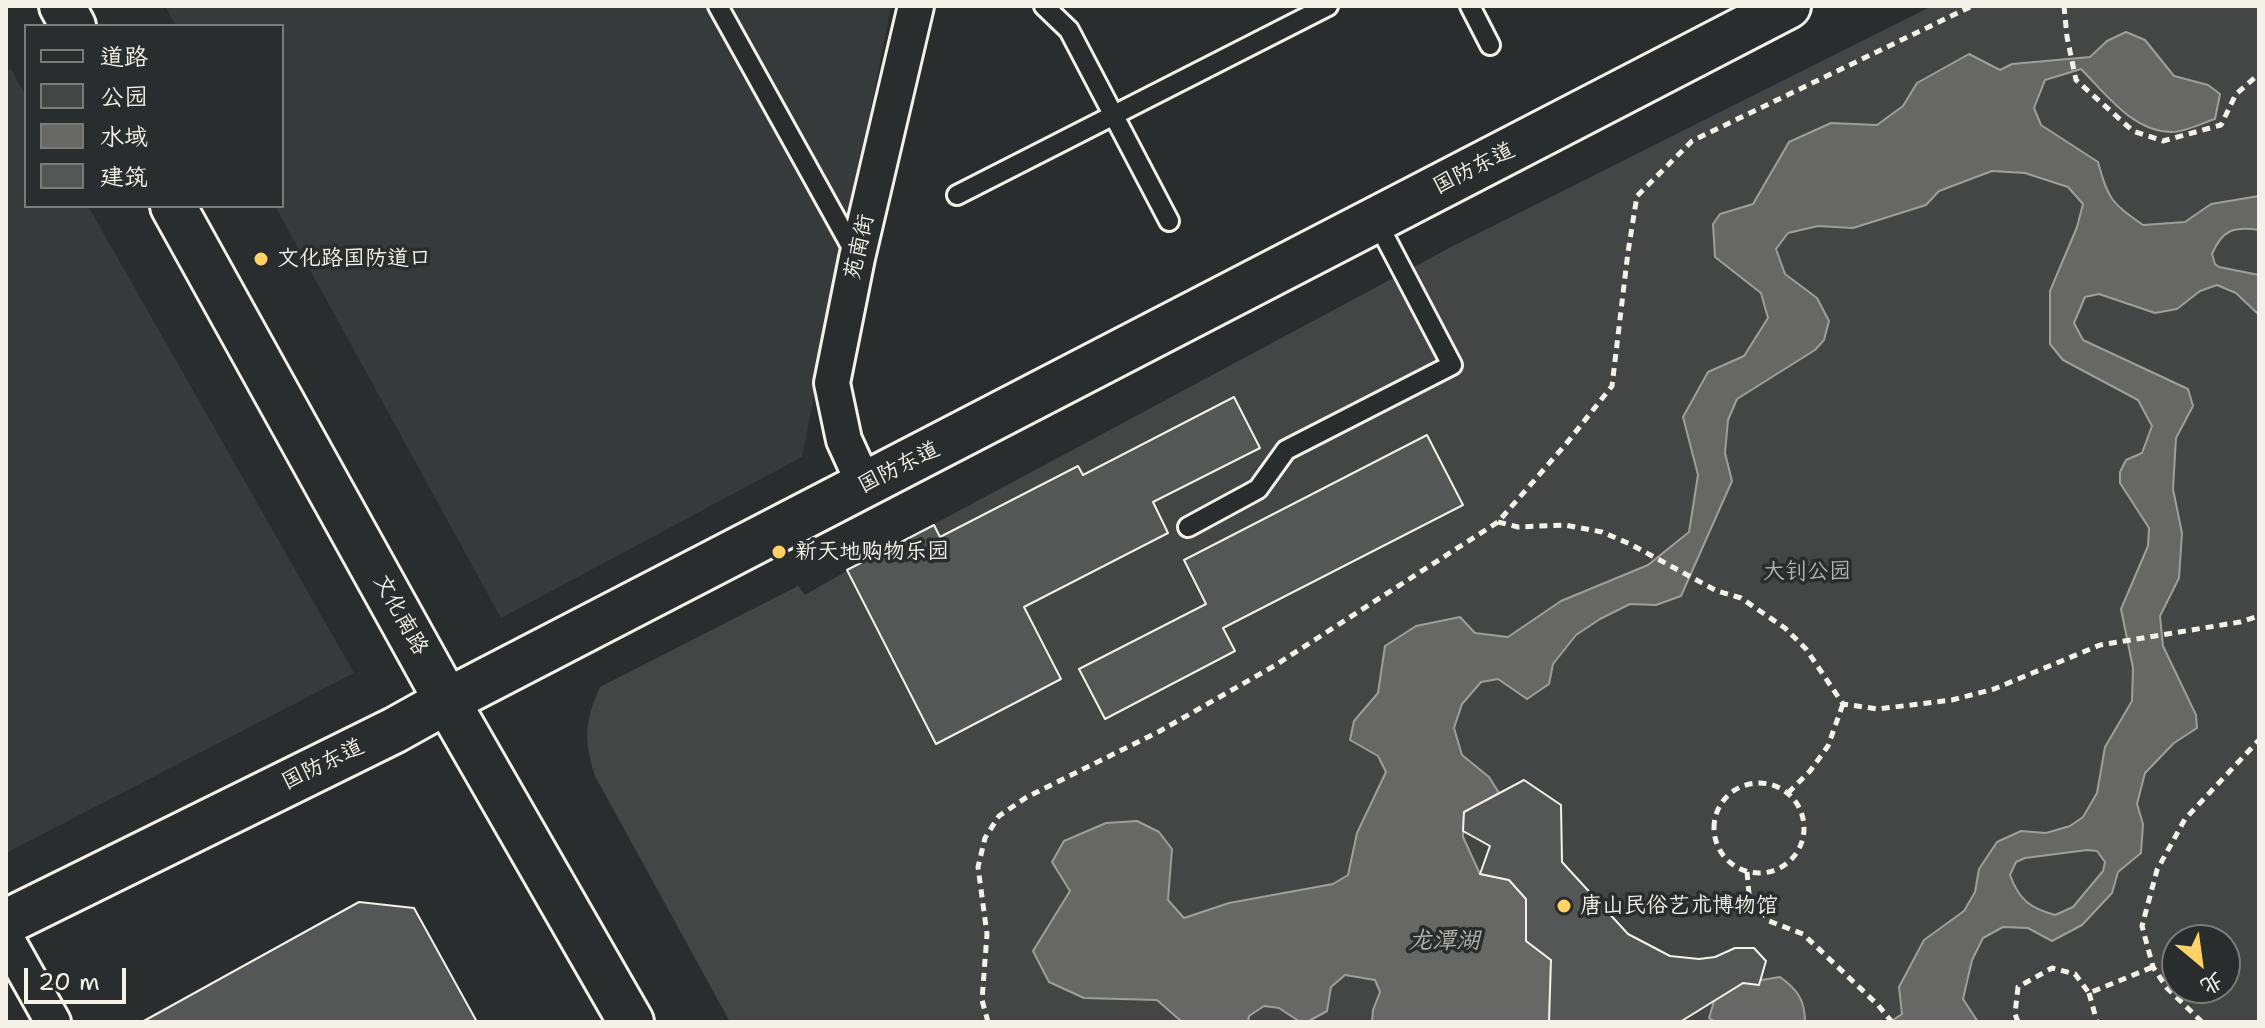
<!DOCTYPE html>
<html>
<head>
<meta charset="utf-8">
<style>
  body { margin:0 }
  #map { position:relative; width:2265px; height:1028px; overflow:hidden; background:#2a2d2e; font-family:"Shantell Sans","LXGW WenKai TC",sans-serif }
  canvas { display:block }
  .frame { position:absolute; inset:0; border:8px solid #f4f1e8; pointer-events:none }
  .legend { position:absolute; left:24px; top:24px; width:260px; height:184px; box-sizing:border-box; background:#2a2d2e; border:2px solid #7b7b78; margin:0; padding:10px 14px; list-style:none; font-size:24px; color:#f4f1e8 }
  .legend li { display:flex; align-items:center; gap:16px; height:40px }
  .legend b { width:40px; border:2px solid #7b7b78 }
  .north { position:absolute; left:2161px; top:924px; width:80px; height:80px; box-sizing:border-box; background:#2a2d2e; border:2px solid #7b7b78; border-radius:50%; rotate:151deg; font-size:22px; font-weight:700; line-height:32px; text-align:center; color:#f4f1e8 }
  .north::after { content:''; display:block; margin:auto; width:28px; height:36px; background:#ffd166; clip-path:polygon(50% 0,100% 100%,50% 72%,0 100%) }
  .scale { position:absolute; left:24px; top:968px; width:102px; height:36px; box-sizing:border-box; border:4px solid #f4f1e8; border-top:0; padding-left:10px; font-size:24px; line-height:28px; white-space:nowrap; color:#f4f1e8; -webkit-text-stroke:6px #2a2d2e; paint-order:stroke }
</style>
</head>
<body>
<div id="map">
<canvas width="2265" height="1028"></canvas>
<div class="frame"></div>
<ul class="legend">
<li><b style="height:10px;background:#2a2d2e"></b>道路</li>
<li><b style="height:22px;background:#444645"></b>公园</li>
<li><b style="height:22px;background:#676866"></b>水域</li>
<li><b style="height:22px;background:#555756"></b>建筑</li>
</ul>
<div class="north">北</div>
<div class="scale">20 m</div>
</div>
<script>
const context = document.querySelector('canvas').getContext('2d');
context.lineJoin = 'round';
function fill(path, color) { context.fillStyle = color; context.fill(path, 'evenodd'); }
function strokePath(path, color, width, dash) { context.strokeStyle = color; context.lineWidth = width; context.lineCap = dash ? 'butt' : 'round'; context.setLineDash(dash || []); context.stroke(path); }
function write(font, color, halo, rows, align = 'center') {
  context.font = font + ' "Shantell Sans","LXGW WenKai TC",sans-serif'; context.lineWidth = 7; context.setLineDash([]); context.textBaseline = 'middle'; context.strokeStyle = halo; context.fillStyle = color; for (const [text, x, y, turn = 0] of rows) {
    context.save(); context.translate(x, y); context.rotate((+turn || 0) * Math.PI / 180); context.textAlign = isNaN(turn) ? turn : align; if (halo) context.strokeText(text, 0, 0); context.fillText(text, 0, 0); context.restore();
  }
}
fill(new Path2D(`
  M165 6H891L802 457 501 618 275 206H282V26H176Z
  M11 69 26 96V206H88L354 673 6 853V71Z`), '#373a3a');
fill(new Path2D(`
  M1932 6H2259V1022H730L595 776C584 741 584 722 600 687L798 586 805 595 843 573 1453 246ZM2177 940H2225V988H2177Z`), '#444645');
const water = new Path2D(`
  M2126 32 2145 40 2174 76 2208 85 2220 94 2215 119C2202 123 2185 132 2172 132 2133 132 2106 94 2081 69L2045 80 2034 108 2041 125 2098 162C2108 200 2112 203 2143 225L2185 222 2211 204 2259 196V230C2234 226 2222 230 2212 254L2215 264 2219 267 2259 275V315L2236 293 2217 285 2200 291 2177 309 2155 313 2099 294 2085 297 2074 323 2083 340 2188 389 2193 406 2176 438 2173 489 2182 533 2179 578 2160 616 2163 646 2196 715 2197 728 2174 743 2145 773 2137 804 2143 824 2141 853 2118 872 2112 893 2082 925 2052 941 2028 928 2003 927 1983 938 1972 960 1963 999 1978 1022H1890L1902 1014 1899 987 1924 940 1964 911 1975 892 1979 869 1997 842 2021 831 2046 833 2070 826 2083 817 2097 793 2105 747 2132 701 2133 668 2121 609 2148 546 2149 528 2120 483V472L2126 460 2142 453 2152 426 2138 400 2063 360 2050 344V291L2077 227 2083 204 2068 187 2025 173 1992 171 1939 191 1926 205 1853 228 1818 226 1788 233 1776 249 1785 274 1817 298 1829 321 1824 340 1815 350 1737 399 1728 420 1725 453 1732 481 1681 596 1656 605 1630 604 1600 619 1576 635 1553 664 1549 684 1527 699 1498 679 1481 682 1462 704 1454 728 1462 755 1489 777 1499 793 1464 813 1463 837 1480 874 1509 880 1526 899V941L1551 960 1549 1022H1372L1373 1010 1380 992 1375 980 1345 975 1331 987 1327 1011 1307 1022H1300L1279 1008 1264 1006 1249 1016 1248 1022H1182L1157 1000 1084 998 1049 982 1033 951 1070 891 1052 862 1064 841 1106 823 1137 821 1159 832 1172 849 1168 900 1184 918 1229 903 1333 884 1348 875 1357 833 1386 772 1378 756 1350 740 1354 721 1378 693 1385 646 1416 626 1460 617 1475 633 1508 637 1561 601 1648 565 1689 532 1698 475 1683 417 1708 372 1744 356 1768 318 1761 293 1715 257 1713 224 1720 214 1753 204 1789 142 1831 123 1877 125 1903 106 1917 83 1969 54 2000 70 2012 64 2090 57 2107 41ZM2087 850 2097 851 2105 862 2103 871 2073 907 2055 915C2030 908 2019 900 2010 875L2016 862 2025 858Z
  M1780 977C1797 989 1805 1000 1805 1022H1715L1709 1018 1714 1001 1743 983Z`);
fill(water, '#676866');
strokePath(water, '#9f9f9a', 2);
const building = new Path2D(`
  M1234 397 1260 448 1153 502 1168 533 1024 607 1061 679 936 744 847 570 934 525 940 537 1078 466 1083 475Z
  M1427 435 1463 505 1223 628 1235 651 1105 719 1079 669 1206 604 1184 560Z
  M1524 780 1561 805 1562 862 1628 934 1670 956 1699 959 1715 957 1735 948H1754L1766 961 1759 985 1743 983 1680 1022H1549L1551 960 1526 941V899L1509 880 1480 874 1490 846 1463 831 1464 812Z
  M359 902 414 908 477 1022H142Z`);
fill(building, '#555756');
strokePath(building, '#f4f1e8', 2);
const service = new Path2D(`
  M718 6 856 255
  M1044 6 1069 30 1169 221
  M1470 6 1490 45
  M957 195 1328 6
  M1188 527 1258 489 1286 450 1452 365 1376 220`);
const minor = new Path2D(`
  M865 486 844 440 832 383 857 258 916 6
  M6 938 53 1022`);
const tertiary = new Path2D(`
  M62 6 73 26
  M173 206 447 701 631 1022
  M6 922 395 730 447 701 1788 6`);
strokePath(service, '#f4f1e8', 24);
strokePath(minor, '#f4f1e8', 40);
strokePath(tertiary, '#f4f1e8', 50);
strokePath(new Path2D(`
  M2064 6 2067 37 2076 80 2133 131 2163 141 2221 125 2236 94 2259 74
  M1498 522 1518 527 1565 525 1602 532 1630 544 1717 591 1741 598 1785 628 1806 649 1843 704 1878 709 1952 700 1994 689 2100 645 2240 622 2259 616
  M1714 828a45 45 0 1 1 90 0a45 45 0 1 1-90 0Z
  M1788 793 1810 771 1828 746 1843 704
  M1747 872 1749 894 1769 921 1803 934 1878 1005 1892 1022
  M2089 993 2097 1022
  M988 1022 982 1000 987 934 978 867 985 838 999 816 1027 797 1160 731 1274 666 1498 522 1566 444 1612 386 1628 252 1637 196 1692 141 1972 6
  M2018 1022 2015 1014 2018 987 2052 968 2075 974 2089 993 2153 967
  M2202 1022 2167 988 2153 967 2142 926 2157 870 2185 819 2259 740`), '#f4f1e8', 5, [8, 6]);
strokePath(service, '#2a2d2e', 18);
strokePath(minor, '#2a2d2e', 34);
strokePath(tertiary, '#2a2d2e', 44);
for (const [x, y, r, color] of [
  [261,259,8,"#ffd166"],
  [779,552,8,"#ffd166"],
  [1564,906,8,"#ffd166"]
]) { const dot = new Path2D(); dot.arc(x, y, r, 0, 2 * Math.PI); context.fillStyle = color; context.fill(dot); strokePath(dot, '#2a2d2e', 3); }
write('22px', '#f4f1e8', '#2a2d2e', [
  ["国防东道",1474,169,-27],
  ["苑南街",860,247,-77],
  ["国防东道",899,468,-27],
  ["文化南路",400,615,61],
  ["国防东道",323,765,-26]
]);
write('22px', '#f4f1e8', '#2a2d2e', [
  ["文化路国防道口",277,259],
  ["新天地购物乐园",795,552],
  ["唐山民俗艺术博物馆",1580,906]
], 'left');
write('22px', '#b6b5af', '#2a2d2e', [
  ["大钊公园",1807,572]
]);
write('italic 24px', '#b5b3ae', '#2a2d2e', [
  ["龙潭湖",1444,942]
]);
</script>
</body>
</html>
